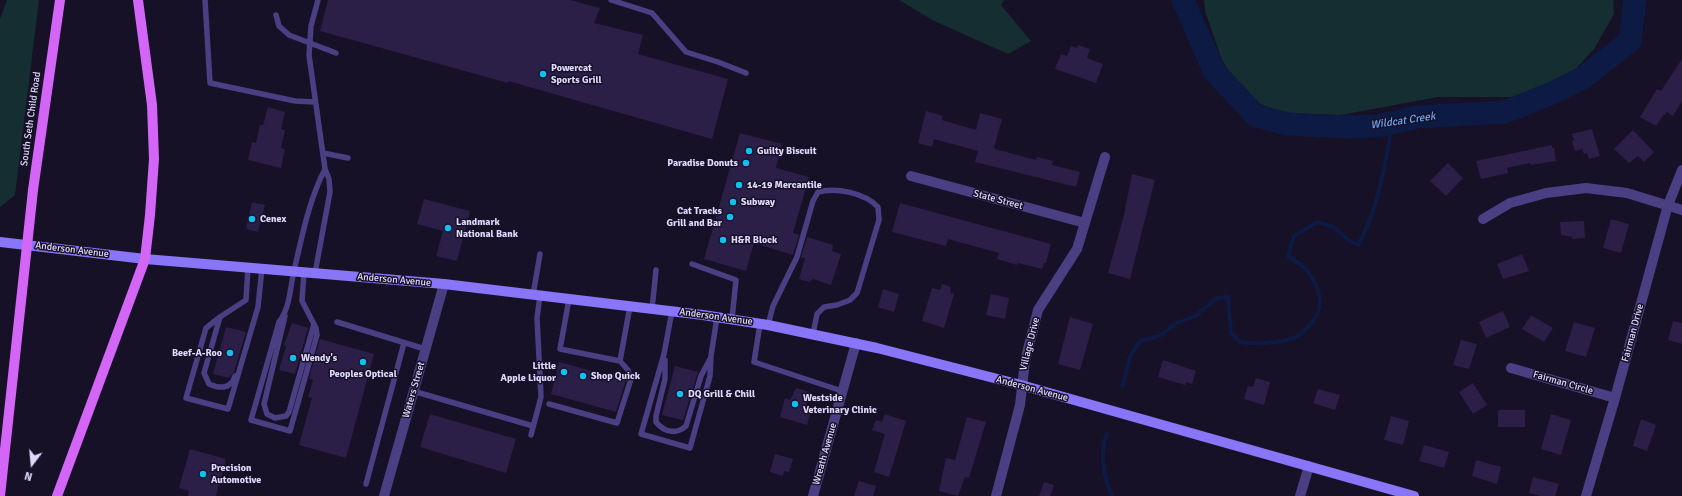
<!DOCTYPE html>
<html>
<head>
<meta charset="utf-8">
<style>
  body { margin:0 }
  #map { position:relative; width:1682px; height:496px; overflow:hidden; background:#171127; font-family:Signika,sans-serif }
  canvas { display:block }
  .north { position:absolute; left:12px; top:444px; width:40px; height:40px; -webkit-text-stroke:3px #171127; paint-order:stroke; rotate:196deg; font-size:11px; font-weight:700; line-height:16px; text-align:center; color:#e1d9fd }
  .north::after { content:''; display:block; margin:auto; width:14px; height:18px; background:#e1d9fd; clip-path:polygon(50% 0,100% 100%,50% 72%,0 100%) }
</style>
</head>
<body>
<div id="map">
<canvas width="1682" height="496"></canvas>
<div class="north">N</div>
</div>
<script>
const context = document.querySelector('canvas').getContext('2d');
context.lineJoin = 'round';
function fill(path, color) { context.fillStyle = color; context.fill(path, 'evenodd'); }
function strokePath(path, color, width, dash) { context.strokeStyle = color; context.lineWidth = width; context.lineCap = dash ? 'butt' : 'round'; context.setLineDash(dash || []); context.stroke(path); }
function write(font, color, halo, rows, align = 'center') {
  context.font = font + ' Signika,sans-serif'; context.lineWidth = 3; context.setLineDash([]); context.textBaseline = 'middle'; context.strokeStyle = halo; context.fillStyle = color; for (const [text, x, y, turn = 0] of rows) {
    context.save(); context.translate(x, y); context.rotate((+turn || 0) * Math.PI / 180); context.textAlign = isNaN(turn) ? turn : align; if (halo) context.strokeText(text, 0, 0); context.fillText(text, 0, 0); context.restore();
  }
}
fill(new Path2D(`
  M7 0H39L15 195 0 207V19Z
  M899 0H1004L1001 5 1031 41 1008 54 932 20Z
  M1204 0H1613L1614 14 1594 49 1571 74 1515 97H1438L1341 115 1299 114 1279 112 1254 101 1239 87 1222 60 1205 11Z`), '#142e31');
strokePath(new Path2D(`
  M1123 385 1130 357 1140 341 1161 335 1175 324 1195 316 1217 298 1228 297 1231 333 1240 342C1255 344 1284 344 1298 336 1301 334 1304 330 1307 328 1325 311 1323 293 1309 273 1305 266 1295 261 1288 256L1294 236 1317 222 1334 227 1348 240 1358 245C1375 216 1389 157 1391 123
  M1107 434C1099 454 1104 477 1112 496`), '#0d1a44', 4);
strokePath(new Path2D(`
  M1183 0 1214 71 1256 116 1288 124 1345 127 1378 126 1417 117 1505 112 1550 94 1583 78 1630 41 1635 0`), '#0d1a44', 23);
fill(new Path2D(`
  M328 0H570L600 8 594 23 643 35 638 54 728 79 712 139 508 81V83L320 31Z
  M1078 45 1090 49 1087 58 1103 64 1096 83 1055 69 1061 54 1067 56 1071 46 1077 48Z
  M1682 59V101L1673 116 1667 112 1665 115 1664 114 1656 126 1640 117 1657 89 1661 91Z
  M268 107 285 112 281 129 285 130 281 148 285 149 281 168 248 160 252 142 256 143 260 125H263Z
  M926 111 943 116 942 120 976 130 980 113 1002 119 994 148 995 149 1036 160 1037 157 1053 161 1052 165 1080 172 1076 187 975 162 978 151 934 139 932 147 918 143Z
  M1592 129 1600 156 1589 159 1587 153 1584 154 1582 149 1575 151 1572 141 1574 140 1572 134Z
  M1633 130 1654 152 1644 162 1638 156 1629 163 1614 149Z
  M740 133 782 144 776 168 809 177 793 233 799 235 793 255 754 243 746 271 704 259Z
  M1552 145V148L1554 147 1556 161 1531 165 1530 163 1507 168 1508 173 1481 179 1476 161Z
  M1448 163 1463 178 1446 196 1430 181Z
  M1132 174 1155 180 1130 279 1108 273 1124 215Z
  M424 199 470 211 457 261 436 256 443 231 417 224Z
  M252 202 265 205 258 232 246 229Z
  M900 203 1051 244 1046 263H1044L1042 269 1018 263 1017 265 997 259 999 253 948 239 946 246 892 232Z
  M1611 219 1629 224 1621 253 1603 248Z
  M1584 221 1585 238 1572 239V237L1561 235 1560 222Z
  M807 237 833 245 832 251 841 254 831 285 813 279 809 282 799 279 805 258 801 257Z
  M1522 254 1529 271 1503 279 1497 264Z
  M942 284 951 287 950 293 954 294 944 328 922 321 932 288 940 290Z
  M883 289 899 294 894 312 878 307Z
  M991 294 1009 298 1005 319 986 315Z
  M1503 311 1510 327 1486 338 1479 322Z
  M1531 315 1553 328 1544 342 1522 329Z
  M1070 317 1093 324 1080 370 1058 364Z
  M1673 321 1682 323V344L1668 340Z
  M1574 322 1595 328 1586 357 1565 351Z
  M292 323 308 328 295 374 279 370 286 346 284 345Z
  M226 327 246 332 234 372 229 378 213 374Z
  M320 339 374 354 346 458 299 445 312 398 308 397 313 380 309 378Z
  M1461 340 1477 344 1469 369 1453 365Z
  M1163 360 1196 371 1192 384 1186 382 1185 385 1158 377Z
  M559 362 626 380 616 412 551 394Z
  M675 366 698 372 683 420 662 415Z
  M1256 378 1270 382 1264 405 1244 399 1248 386 1253 387Z
  M1473 383 1487 405 1473 414 1459 392Z
  M796 388 810 392 805 409 811 411 807 425 780 417 785 398 790 400Z
  M1318 389 1340 395 1335 410 1313 403Z
  M1498 410H1525V427H1498Z
  M430 414 516 439 506 473 420 447Z
  M885 414 906 421 889 477 874 472 885 434 872 430 876 420 882 422Z
  M1551 414 1571 420 1561 455 1541 449Z
  M1391 416 1409 421 1403 445 1384 440Z
  M967 417 986 422 969 478 965 477 958 496 939 491 946 458 955 460Z
  M1641 419 1656 425 1647 451 1633 446Z
  M1424 445 1449 452 1444 468 1419 461Z
  M190 449 226 459 216 496H188L189 491 179 488Z
  M775 454 793 459 789 472 784 471 783 476 770 472Z
  M1476 460 1501 467 1497 484 1472 476Z
  M1533 477 1559 484 1555 496H1540L1529 493Z
  M859 481 876 486 873 496H854Z
  M1044 482 1054 485 1050 496H1039Z`), '#2b1e47');
strokePath(new Path2D(`
  M205 0 210 83 295 101 315 102
  M611 0 652 13 686 52 718 62 746 73
  M276 15 279 26 289 35 336 53
  M323 153 348 158
  M692 264 736 280 732 319
  M248 267 246 300 220 317 206 328 186 398 228 409 258 307 262 268
  M304 272 302 301 316 328 317 335 290 431 251 420 279 322C290 308 290 288 294 271 302 236 309 200 325 169
  M315 273 330 192 329 179 325 169 309 55 311 26 318 0
  M533 295 540 254
  M569 299 560 349 620 361 630 306
  M652 309 656 270
  M672 311 664 354 641 434 690 448 710 376 711 356 717 317
  M285 316 264 404 267 414 275 418 286 416 289 412 314 324
  M220 317 204 373 209 384C220 389 231 389 235 376
  M337 322 425 349
  M760 324 754 362 842 391
  M768 325 773 306 797 257 813 201 818 192C836 187 865 193 878 207L879 220 857 293 850 300 837 305 824 307 817 314 813 334
  M665 360V379L656 416V422C664 432 676 435 686 426L701 376 710 359
  M413 391 533 426
  M549 404 617 423 631 379 628 370 620 361
  M531 435 541 397 537 318 540 296
  M366 484 404 343`), '#4a3f83', 5.5);
strokePath(new Path2D(`
  M911 176 1085 223
  M1483 219 1510 203 1546 193 1586 188 1627 193 1682 210
  M1511 368 1615 398
  M384 496 444 284
  M996 496 1020 405 1025 361 1038 310 1077 249 1105 157
  M1300 496 1309 466
  M1586 496 1615 398 1668 205 1682 170`), '#4a3f83', 10);
strokePath(new Path2D(`
  M813 496 856 343`), '#4a3f83', 10);
strokePath(new Path2D(`
  M0 242 145 259 444 284 703 315 768 325 877 348 1021 385 1414 496`), '#8875f8', 10);
strokePath(new Path2D(`
  M0 496 33 190 60 0
  M57 496 145 259 150 215 154 159 152 105 138 0`), '#d366f7', 10);
for (const [x, y, r, color] of [
  [543,74,4,"#0fc1f3"],
  [749,151,4,"#0fc1f3"],
  [746,163,4,"#0fc1f3"],
  [739,185,4,"#0fc1f3"],
  [733,202,4,"#0fc1f3"],
  [730,217,4,"#0fc1f3"],
  [252,219,4,"#0fc1f3"],
  [448,228,4,"#0fc1f3"],
  [723,240,4,"#0fc1f3"],
  [230,353,4,"#0fc1f3"],
  [293,358,4,"#0fc1f3"],
  [363,362,4,"#0fc1f3"],
  [564,372,4,"#0fc1f3"],
  [583,376,4,"#0fc1f3"],
  [680,394,4,"#0fc1f3"],
  [795,404,4,"#0fc1f3"],
  [203,474,4,"#0fc1f3"]
]) { const dot = new Path2D(); dot.arc(x, y, r, 0, 2 * Math.PI); context.fillStyle = color; context.fill(dot); strokePath(dot, '#171127', 1.5); }
write('bold 10px', '#e1d9fd', '#171127', [
  ["Powercat",551,68],
  ["Sports Grill",551,80],
  ["Guilty Biscuit",757,151],
  ["Paradise Donuts",738,163,"right"],
  ["14-19 Mercantile",747,185],
  ["Subway",741,202],
  ["Cat Tracks",722,211,"right"],
  ["Grill and Bar",722,223,"right"],
  ["Cenex",260,219],
  ["Landmark",456,222],
  ["National Bank",456,234],
  ["H&R Block",731,240],
  ["Beef-A-Roo",222,353,"right"],
  ["Wendy's",301,358],
  ["Little",556,366,"right"],
  ["Apple Liquor",556,378,"right"],
  ["Peoples Optical",363,374,"center"],
  ["Shop Quick",591,376],
  ["DQ Grill & Chill",688,394],
  ["Westside",803,398],
  ["Veterinary Clinic",803,410],
  ["Precision",211,468],
  ["Automotive",211,480]
], 'left');
write('10px', '#e1d9fd', '#171127', [
  ["South Seth Child Road",31,119,-82],
  ["State Street",998,200,15],
  ["Anderson Avenue",72,250,7],
  ["Anderson Avenue",394,280,5],
  ["Anderson Avenue",716,317,8],
  ["Fairman Drive",1633,333,-75],
  ["Village Drive",1030,344,-76],
  ["Fairman Circle",1563,383,16],
  ["Anderson Avenue",1032,389,15],
  ["Waters Street",414,390,-74],
  ["Wreath Avenue",825,454,-74]
]);
write('italic 11px', '#6ca6f8', '#171127', [
  ["Wildcat Creek",1403,121,-8]
]);
</script>
</body>
</html>
